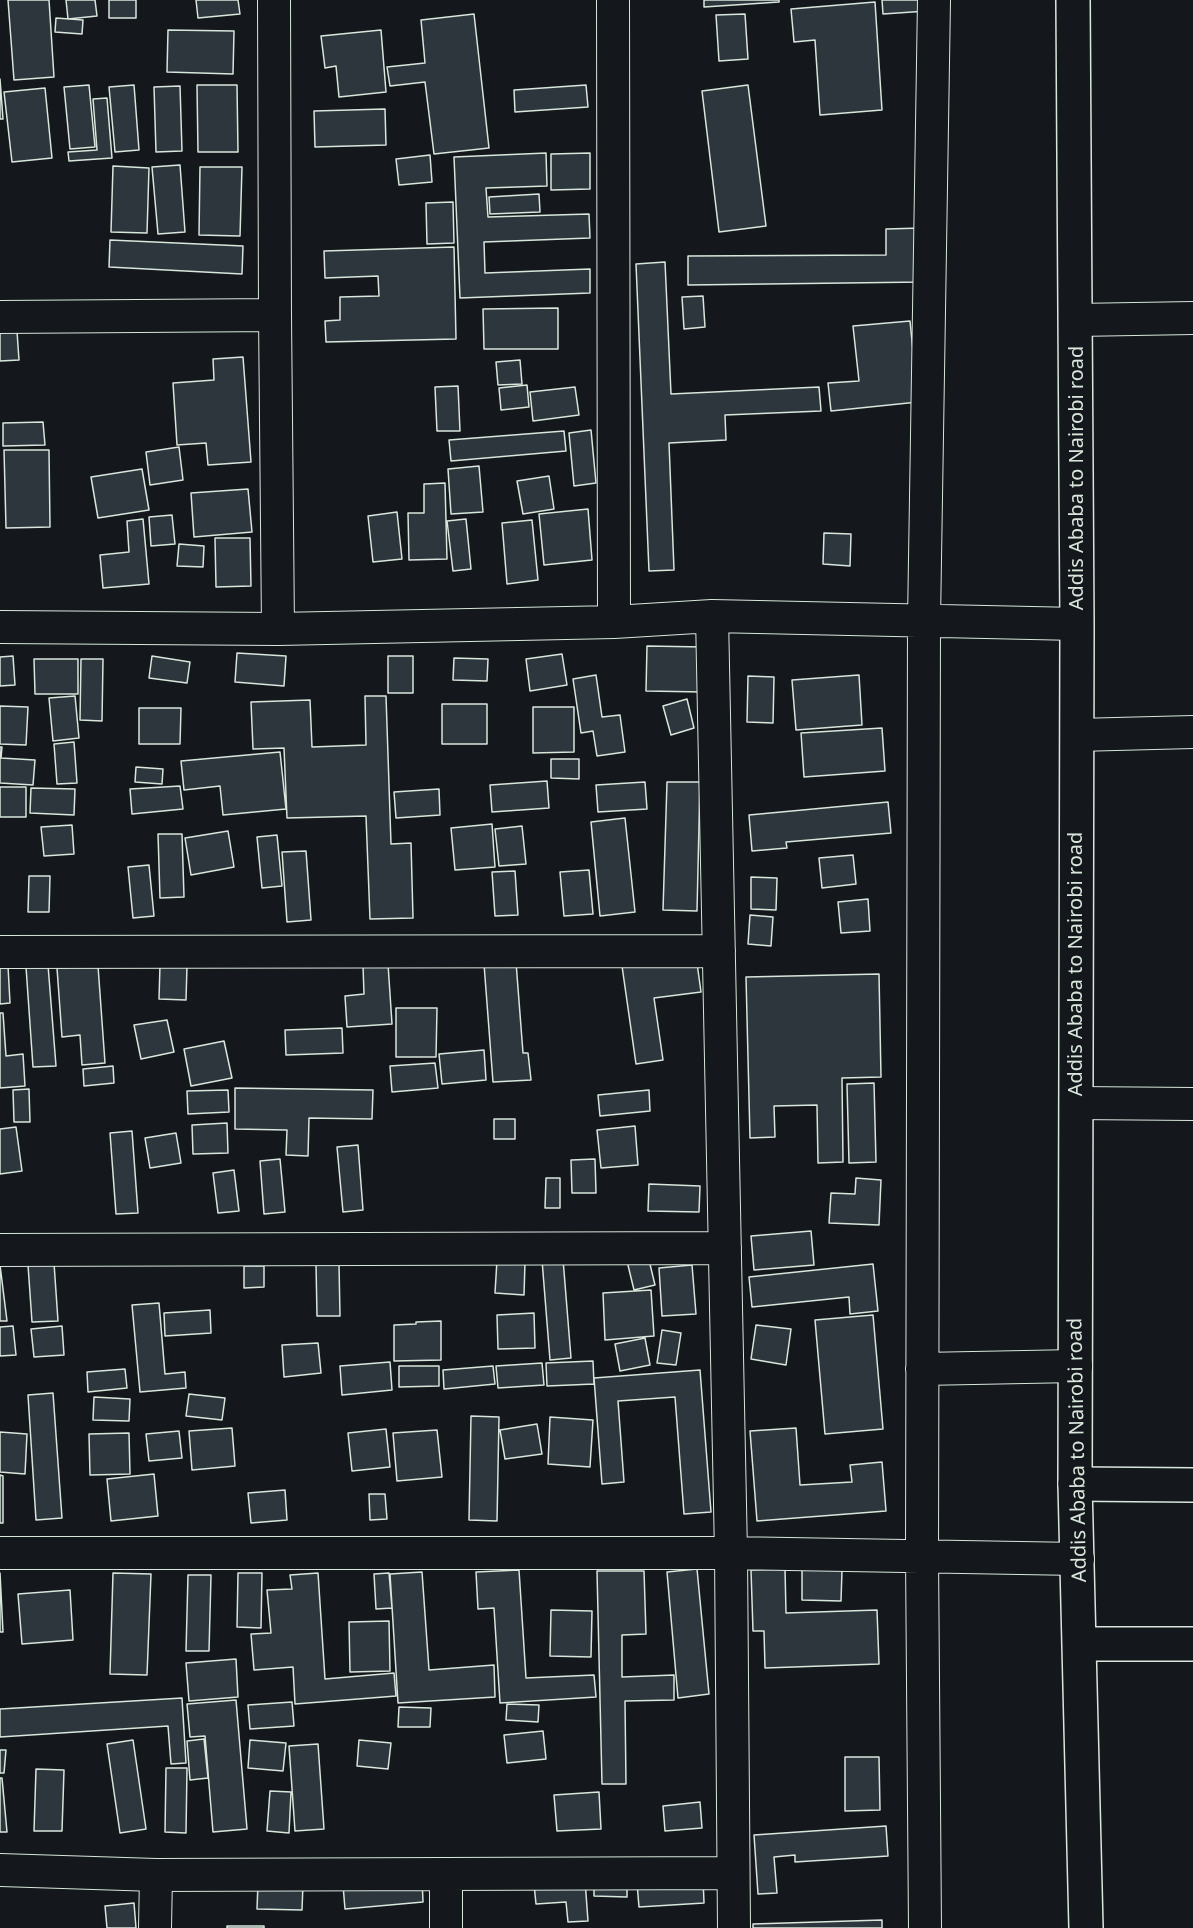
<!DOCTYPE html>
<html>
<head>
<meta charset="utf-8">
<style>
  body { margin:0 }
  canvas { display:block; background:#14181c }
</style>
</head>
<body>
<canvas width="1193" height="1928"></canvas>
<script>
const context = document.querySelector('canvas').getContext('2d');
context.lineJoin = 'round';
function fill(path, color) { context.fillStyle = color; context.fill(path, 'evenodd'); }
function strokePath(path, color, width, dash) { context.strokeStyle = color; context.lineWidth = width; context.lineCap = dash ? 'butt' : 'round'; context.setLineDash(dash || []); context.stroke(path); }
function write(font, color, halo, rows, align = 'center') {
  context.font = font + ' "Noto Sans",sans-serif'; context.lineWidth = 4.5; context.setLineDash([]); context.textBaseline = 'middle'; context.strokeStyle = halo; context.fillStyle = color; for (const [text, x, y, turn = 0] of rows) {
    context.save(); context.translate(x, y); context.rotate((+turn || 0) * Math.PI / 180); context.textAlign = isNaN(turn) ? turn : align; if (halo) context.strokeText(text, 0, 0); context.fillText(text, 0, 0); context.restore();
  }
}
const building = new Path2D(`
  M8 0H49L54 77 14 80Z
  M66 0H95L97 16 68 19Z
  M109 0H136V18H109Z
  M196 0H238L240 14 198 18Z
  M704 0H779V2L704 7Z
  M882 0H926L927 11 883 14Z
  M875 2 882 110 820 115 815 40 794 42 791 9Z
  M474 14 489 148 434 154 425 82 390 86 387 67 425 63 421 20Z
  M745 14 748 59 719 61 716 15Z
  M56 18 83 20 82 34 55 32Z
  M168 30 234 31 233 74 167 72Z
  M381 30 386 92 339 97 336 66 325 68 321 36Z
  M0 79 3 119H0Z
  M89 85 95 147 70 149 64 87Z
  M134 85 139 150 115 152 109 87Z
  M197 85H237L238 152H198Z
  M586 85 588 107 515 112 514 90Z
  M748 85 766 226 719 232 702 91Z
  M180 86 182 151 156 152 154 87Z
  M45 88 52 158 12 162 4 92Z
  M107 98 112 158 69 161 68 152 97 150 93 99Z
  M385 109 386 145 315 147 314 111Z
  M546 153 547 186 486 188 488 217 589 214 590 238 484 242 485 273 590 269V293L460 298 454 157Z
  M590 153V189L551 190V154Z
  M430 155 432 182 399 185 396 159Z
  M180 165 185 232 158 234 152 167Z
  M113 166 149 168 147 233 111 232Z
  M200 167H242L240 236 199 235Z
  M539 194 540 212 490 214 489 197Z
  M453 202 454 243 427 244 426 203Z
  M922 228 923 282 688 285V256L886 255V229Z
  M110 240 243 246 242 274 109 267Z
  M454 247 456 339 326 342 325 321 340 320V297L379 296 378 276 325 278 324 251Z
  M665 262 671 394 819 387 821 411 725 415 726 440 669 443 674 570 649 571 636 264Z
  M703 296 705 327 684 329 682 297Z
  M558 308V349H484L483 309Z
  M16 317 19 360 0 361V318Z
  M910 321 918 402 831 411 828 383 859 381 853 326Z
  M243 357 251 462 208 465 206 443 177 445 173 383 214 380 213 359Z
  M520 360 522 384 498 385 496 362Z
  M527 385 529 407 501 410 499 388Z
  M458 386 460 431H437L435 387Z
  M575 387 579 415 533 421 530 392Z
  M43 422 45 445 3 446V423Z
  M591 430 596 483 574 486 569 433Z
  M564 431 566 451 451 461 449 440Z
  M179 447 183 480 150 485 146 452Z
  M4 450H49L50 527 6 528Z
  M479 466 483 512 451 514 448 469Z
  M142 469 149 510 98 518 91 477Z
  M549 476 554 509 523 514 517 481Z
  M445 483 447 559 409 560 408 513H424V484Z
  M248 489 252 532 194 537 191 493Z
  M588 509 592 560 544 565 539 514Z
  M397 512 402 559 373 562 368 516Z
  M172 515 175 544 151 546 149 517Z
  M143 519 149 584 103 588 100 555 129 552 127 521Z
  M466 519 471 569 453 571 447 521Z
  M532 520 538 580 507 584 502 523Z
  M824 533 851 534 850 566 823 564Z
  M215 538H250L251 586 216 587Z
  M179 544 204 546 203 567 177 566Z
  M647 646 704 647 703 692 646 691Z
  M237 653 286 656 284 686 235 682Z
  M562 654 567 685 530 691 526 659Z
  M13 656 15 685 0 686V657Z
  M152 656 190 662 187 683 149 678Z
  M388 656H413V693H388Z
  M454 658 488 659 487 681 453 680Z
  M34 659H78V694H35Z
  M81 659H103L102 721 80 720Z
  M596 675 602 717 620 715 625 752 597 756 593 731 581 733 573 679Z
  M859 675 862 725 796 730 792 680Z
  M748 676 774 677 773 723 747 722Z
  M75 696 79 738 53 741 49 698Z
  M365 696H386L391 844 411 843 413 918 370 919 366 816 287 818 284 748 253 749 251 702 310 700 312 747 366 745Z
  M687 699 694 728 671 735 663 706Z
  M442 704H487V744H442Z
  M0 706 28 707 26 745 0 744Z
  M533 707H574V752L533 753Z
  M139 708H181L180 744H139Z
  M882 728 885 771 804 777 801 733Z
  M74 742 77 783 57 784 54 744Z
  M0 747H2L1 758 35 760 33 785 0 783Z
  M280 752 286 809 223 815 220 786 184 790 181 761Z
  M551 759H579V779L551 778Z
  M136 767 163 769 162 784 135 782Z
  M547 781 549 808 492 812 490 785Z
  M645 782 647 809 598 812 596 785Z
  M667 782H700L697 911 663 910Z
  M180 786 183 809 132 814 130 789Z
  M0 787H26V817H0Z
  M31 788 75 789 74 815 30 813Z
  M439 789 440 815 396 818 394 792Z
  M888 802 891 833 786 842 787 848 752 851 749 815Z
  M625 818 635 912 600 916 591 822Z
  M492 824 495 867 455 870 451 828Z
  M72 825 74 854 44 856 41 827Z
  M522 826 526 864 499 866 495 829Z
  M228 831 234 867 191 875 185 838Z
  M158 834H182L184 897 160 898Z
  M277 835 282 886 262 888 257 837Z
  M306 851 311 920 287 922 282 852Z
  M853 855 856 884 822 888 819 858Z
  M149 865 154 916 133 918 128 867Z
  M589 870 593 914 564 916 560 872Z
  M515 871 518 915 495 916 492 872Z
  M29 876H50L49 912H28Z
  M751 877 777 878 776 910 751 909Z
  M868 899 870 931 841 933 838 902Z
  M750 915 773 917 771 946 748 944Z
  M696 956 701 992 654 998 663 1060 636 1064 622 966Z
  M516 962 523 1053H528L531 1080 493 1082 484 964Z
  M388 964 392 1024 347 1027 345 996 364 994 363 966Z
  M48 965 56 1066 33 1067 26 967Z
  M160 965 187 966 186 1000 159 999Z
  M0 966H8L10 1003 0 1004Z
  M98 966 105 1063 82 1065 80 1035 62 1037 57 968Z
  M879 974 881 1077 842 1078 843 1162 818 1163 817 1105 774 1106 775 1137 750 1138 746 977Z
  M396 1008H437L436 1057H396Z
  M0 1013H3L6 1056 23 1054 25 1086 0 1088Z
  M167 1020 174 1052 141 1059 134 1025Z
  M342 1028 343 1053 286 1055 285 1030Z
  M224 1041 232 1078 191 1086 184 1049Z
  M484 1050 486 1080 442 1084 439 1054Z
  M435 1063 438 1088 392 1092 390 1066Z
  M113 1066 114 1083 84 1086 83 1069Z
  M874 1083 876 1162 849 1163 847 1084Z
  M235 1088 373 1090 372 1119 309 1118 308 1156 286 1155 287 1130 235 1129Z
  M29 1089 30 1122H14L13 1090Z
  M228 1090 229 1112 188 1114 187 1091Z
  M649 1090 650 1111 600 1116 598 1095Z
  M494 1119H515V1139H494Z
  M227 1123 228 1153 193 1154 192 1125Z
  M635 1126 638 1165 601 1168 597 1130Z
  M16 1127 22 1171 0 1174V1129Z
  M132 1131 138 1213 116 1214 110 1133Z
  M176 1133 181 1163 150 1168 145 1138Z
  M358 1145 363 1210 343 1212 337 1147Z
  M280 1159 285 1212 264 1214 260 1161Z
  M595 1159 596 1193H572L571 1160Z
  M234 1170 239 1211 218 1213 213 1173Z
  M546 1178H560V1208H545Z
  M856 1178 881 1180 879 1225 829 1223 831 1193 855 1194Z
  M649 1184 700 1186 699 1212 648 1211Z
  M811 1231 814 1265 754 1270 751 1236Z
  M648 1256 655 1285 634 1290 627 1261Z
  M563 1259 571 1358 550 1360 542 1260Z
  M497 1260 525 1262 524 1295 495 1293Z
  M54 1263 58 1321 32 1322 28 1265Z
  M316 1264H339L340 1316H317Z
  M873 1264 878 1311 850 1314 849 1297 752 1307 749 1277Z
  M0 1265 7 1321H0Z
  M692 1265 696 1314 662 1316 659 1268Z
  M244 1266H264V1287L244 1288Z
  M651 1290 654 1336 605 1340 603 1293Z
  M159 1303 165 1374 185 1372 186 1388 140 1392 132 1305Z
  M210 1310 211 1333 165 1336 164 1313Z
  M534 1313 535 1348 498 1349 497 1315Z
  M873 1315 883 1429 825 1434 815 1320Z
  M441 1321V1360L394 1361V1325L416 1324V1322Z
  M756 1325 791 1329 786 1365 751 1359Z
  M13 1326 16 1355 0 1356V1327Z
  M62 1326 64 1355 34 1357 31 1329Z
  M662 1330 681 1333 676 1365 657 1363Z
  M645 1338 650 1365 620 1371 615 1344Z
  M318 1343 321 1373 284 1377 282 1345Z
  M593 1361 594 1384 547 1386 546 1363Z
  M390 1362 392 1390 342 1395 340 1366Z
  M542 1363 544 1385 498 1388 496 1366Z
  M399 1366H439V1386L399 1387Z
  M493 1366 495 1384 444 1389 443 1370Z
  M125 1369 127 1388 88 1392 87 1372Z
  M700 1370 711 1512 684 1514 675 1397 618 1401 624 1482 602 1484 594 1378Z
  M53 1393 62 1518 36 1520 28 1395Z
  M189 1394 225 1398 222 1420 186 1416Z
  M94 1397 130 1399 129 1421 93 1420Z
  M471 1416 499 1417 497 1521 469 1520Z
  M550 1417 593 1420 590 1467 548 1464Z
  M537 1424 542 1454 505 1459 500 1430Z
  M232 1428 235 1466 192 1470 189 1431Z
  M796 1428 800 1485 852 1482 850 1465 882 1462 886 1511 757 1521 750 1431Z
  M386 1429 390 1467 352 1471 348 1433Z
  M437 1430 442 1477 397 1481 393 1433Z
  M179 1431 182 1458 149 1461 146 1434Z
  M0 1432 27 1434 25 1474 0 1472Z
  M129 1433 130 1474 90 1475 89 1434Z
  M154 1474 158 1516 111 1521 107 1479Z
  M0 1475 3 1476V1523H0Z
  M285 1490 287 1520 251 1523 248 1493Z
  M369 1494H385L387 1519 370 1520Z
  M697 1569 709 1694 678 1698 667 1572Z
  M785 1569 786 1613 877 1610 879 1664 765 1668 764 1631H753L751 1570Z
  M802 1569 842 1570 841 1601 802 1600Z
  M519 1570 526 1678 594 1675 596 1697 500 1703 494 1608 478 1609 476 1572Z
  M597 1571H644L646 1634 622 1635V1677L674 1675V1700L625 1701 626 1784H602Z
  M422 1572 429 1670 494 1665 495 1697 398 1703 390 1574Z
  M0 1573 3 1632H0Z
  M113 1573 151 1574 147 1675 110 1674Z
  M238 1573H262L261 1628 237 1627Z
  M318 1573 325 1679 394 1673 396 1696 295 1704 293 1667 254 1670 251 1634 271 1633 267 1590 292 1589 290 1575Z
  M389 1573 392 1608 376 1609 374 1574Z
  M188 1575H211L209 1651H186Z
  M70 1590 73 1640 22 1644 18 1594Z
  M551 1610 592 1611 591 1657 550 1656Z
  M389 1621 390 1671 350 1672 349 1622Z
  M236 1659 238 1697 189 1701 186 1663Z
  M182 1698 186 1763 171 1764 168 1726 0 1737V1709Z
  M236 1700 247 1829 213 1832 205 1736 190 1737 187 1704Z
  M292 1702 294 1726 250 1729 248 1705Z
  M507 1704 539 1705 538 1722 506 1720Z
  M399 1707 431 1708 430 1727H398Z
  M543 1731 546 1759 507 1763 504 1735Z
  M204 1739 208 1778 190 1780 187 1741Z
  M133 1740 146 1829 120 1833 107 1744Z
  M250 1740 286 1743 283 1771 248 1768Z
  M359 1740 391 1743 388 1769 357 1766Z
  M318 1744 324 1829 295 1831 289 1746Z
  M0 1750H6L4 1773H0Z
  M845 1757H879L880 1810 845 1811Z
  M166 1768H187L186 1833 165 1832Z
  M36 1769 64 1770 62 1831H34Z
  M0 1778H2L7 1832H0Z
  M270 1791 291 1792 289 1833 267 1831Z
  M599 1792 601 1829 557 1831 554 1795Z
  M700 1802 702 1828 665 1831 663 1806Z
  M886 1826 888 1856 795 1862V1855L774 1857 777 1893 758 1894 754 1835Z
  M422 1878 423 1902 345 1909 343 1885Z
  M703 1878 704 1903 639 1907 637 1883Z
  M585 1880 588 1921 568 1922 566 1902 536 1904 534 1884Z
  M594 1881 627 1882V1897L594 1896Z
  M258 1883 303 1884 302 1910 257 1909Z
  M134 1903 136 1928H107L105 1906Z
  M882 1920V1928H753V1924Z
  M227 1926H264V1928H227Z`);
fill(building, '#2c363c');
strokePath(building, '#d8e6dc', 1.5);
const minor = new Path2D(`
  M274 0 275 315 278 629
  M613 0 614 622
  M0 317 275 315
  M1076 320 1193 318
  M712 616 731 1553 734 1928
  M0 627 278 629 614 622 712 616 1077 624
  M1077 735 1193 732
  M0 952 719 951
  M1076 1103 1193 1104
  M0 1250 725 1248
  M922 1369 1076 1366
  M0 1553H731L1078 1559
  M0 1870 156 1875 733 1873
  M446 1874V1928
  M155 1928 156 1875
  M925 1928 922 1556 924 621 934 0`);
const tertiary = new Path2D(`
  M1075 1484 1193 1485
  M1081 1644H1193`);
const trunk = new Path2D(`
  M1073 0 1077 624 1075 1484 1086 1928`);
strokePath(minor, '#d8e6dc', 34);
strokePath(tertiary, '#d8e6dc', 36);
strokePath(trunk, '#d8e6dc', 36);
strokePath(minor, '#14181c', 32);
strokePath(tertiary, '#14181c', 33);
strokePath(trunk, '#14181c', 33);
write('20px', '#d8e6dc', '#14181c', [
  ["Addis Ababa to Nairobi road",1077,478,-90],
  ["Addis Ababa to Nairobi road",1076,964,-90],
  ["Addis Ababa to Nairobi road",1078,1450,-91]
]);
</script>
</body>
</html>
